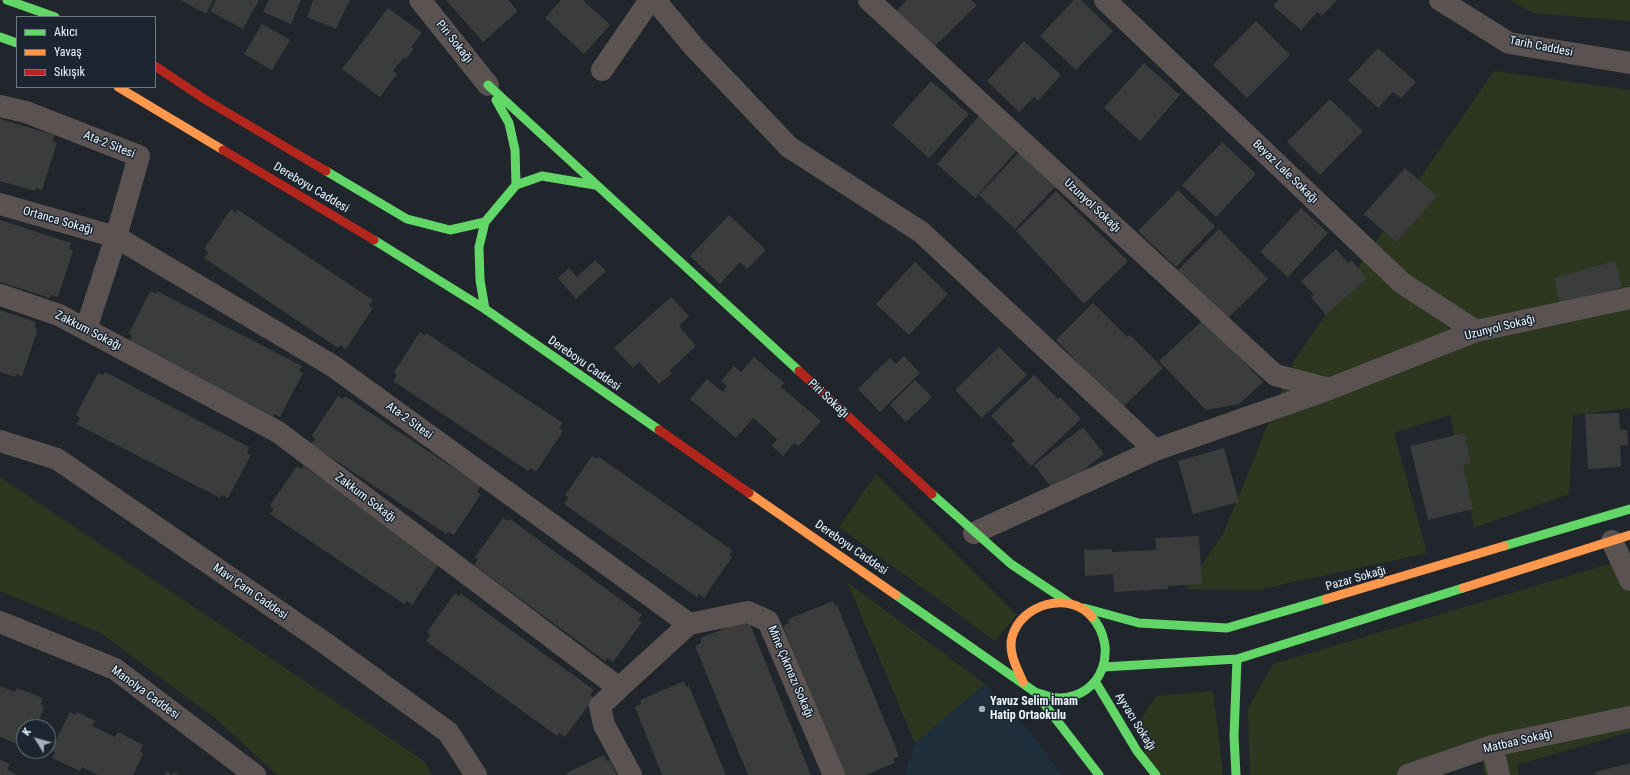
<!DOCTYPE html>
<html>
<head>
<meta charset="utf-8">
<style>
  body { margin:0 }
  #map { position:relative; width:1630px; height:775px; overflow:hidden; background:#20262c; font-family:"Roboto Condensed",sans-serif }
  canvas { display:block }
  .legend { position:absolute; left:16px; top:16px; width:140px; height:72px; box-sizing:border-box; background:#1b2631; border:1px solid #6f7983; margin:0; padding:5px 7px; list-style:none; font-size:12px; color:#eef6fd }
  .legend li { display:flex; align-items:center; gap:8px; height:20px }
  .legend b { width:20px; border:1px solid #6f7983 }
  .north { position:absolute; left:16px; top:719px; width:40px; height:40px; box-sizing:border-box; background:#1b2631; border:1px solid #6f7983; border-radius:50%; rotate:307deg; font-size:11px; font-weight:700; line-height:16px; text-align:center; color:#eef6fd }
  .north::after { content:''; display:block; margin:auto; width:14px; height:18px; background:#a6adb4; clip-path:polygon(50% 0,100% 100%,50% 72%,0 100%) }
</style>
</head>
<body>
<div id="map">
<canvas width="1630" height="775"></canvas>
<ul class="legend">
<li><b style="height:5px;background:#63d668"></b>Akıcı</li>
<li><b style="height:5px;background:#ff974d"></b>Yavaş</li>
<li><b style="height:5px;background:#b3261e"></b>Sıkışık</li>
</ul>
<div class="north">K</div>
</div>
<script>
const context = document.querySelector('canvas').getContext('2d');
context.lineJoin = 'round';
function fill(path, color) { context.fillStyle = color; context.fill(path, 'evenodd'); }
function strokePath(path, color, width, dash) { context.strokeStyle = color; context.lineWidth = width; context.lineCap = dash ? 'butt' : 'round'; context.setLineDash(dash || []); context.stroke(path); }
function write(font, color, halo, rows, align = 'center') {
  context.font = font + ' "Roboto Condensed",sans-serif'; context.lineWidth = 3; context.setLineDash([]); context.textBaseline = 'middle'; context.strokeStyle = halo; context.fillStyle = color; for (const [text, x, y, turn = 0] of rows) {
    context.save(); context.translate(x, y); context.rotate((+turn || 0) * Math.PI / 180); context.textAlign = isNaN(turn) ? turn : align; if (halo) context.strokeText(text, 0, 0); context.fillText(text, 0, 0); context.restore();
  }
}
fill(new Path2D(`
  M985 684 1032 734 1062 775H905L915 743Z`), '#1f2f3c');
fill(new Path2D(`
  M1510 0H1630V21L1534 13Z
  M1494 71 1630 90V408L1573 415 1569 494 1474 528 1450 415 1394 433 1427 553 1257 590 1185 589 1223 534 1295 359Z
  M876 474 1017 615 995 641 839 527Z
  M0 477 424 761 432 775H277L215 718 101 633 0 591Z
  M1626 559 1630 572V732L1517 765 1519 775H1485L1481 761 1436 775H1250L1248 708 1273 664Z
  M847 582 985 684 915 743Z
  M1213 691 1223 775H1160L1145 755 1138 723 1156 696Z`), '#2d361f');
fill(new Path2D(`
  M180 0H213L206 14Z
  M216 0H259L243 29 210 11Z
  M269 0H301L291 24 263 12Z
  M313 0H350L336 29 307 17Z
  M446 0H508L518 11 483 42Z
  M561 0H583L610 25 584 54 545 18Z
  M907 0H971L977 5 933 48 896 11Z
  M1074 0H1081L1113 31 1076 70 1040 36Z
  M1278 0H1337L1322 16 1317 12 1301 30 1273 6Z
  M388 8 422 33 411 47 414 49 406 59 404 57 393 71 397 74 380 97 342 69Z
  M1256 21 1290 55 1247 98 1213 65Z
  M262 24 290 40 272 70 244 54Z
  M1024 41 1061 75 1038 101 1034 97 1019 112 987 81Z
  M1378 48 1416 82 1401 98 1393 92 1378 108 1348 80Z
  M1144 63 1180 95 1140 141 1104 108Z
  M931 81 969 114 929 158 892 125Z
  M1330 99 1363 131 1320 175 1287 142Z
  M979 116 1017 150 975 198 937 164Z
  M0 119 55 135 52 141 57 143 42 190 36 188 35 191 0 181Z
  M1222 142 1256 174 1216 217 1182 185Z
  M1019 152 1056 186 1015 229 979 195Z
  M1405 168 1437 196 1396 242 1364 214Z
  M1178 190 1215 226 1176 267 1138 231Z
  M1056 191 1128 261 1084 304 1016 231Z
  M1301 208 1328 233 1288 277 1260 252Z
  M231 209 236 213 237 209 373 300 369 306 373 308 346 349 340 345 338 348 204 258 208 252 204 249Z
  M729 215 766 250 747 269 740 262 720 284 690 256Z
  M0 220 71 243 69 249 73 251 58 297 51 295 50 298 0 282Z
  M1219 229 1268 279 1226 320 1177 271Z
  M1336 249 1348 263 1352 261 1367 278 1326 315 1311 297 1314 295 1301 281Z
  M595 260 606 271 576 299 558 278 569 268 577 277Z
  M1615 261 1622 287 1560 304 1554 278Z
  M915 262 948 294 909 335 876 304Z
  M150 291 156 294 157 291 302 366 299 371 303 373 280 417 274 414 273 417 129 342 132 336 129 333Z
  M671 297 689 316 679 326 696 346 670 370 672 373 659 384 639 362 633 368 614 348Z
  M1093 303 1127 337 1130 335 1163 368 1122 408 1056 340Z
  M0 310 36 322 34 328 38 329 22 376 16 374 15 377 0 372Z
  M1204 319 1263 382 1239 404 1206 410 1159 361Z
  M420 332 425 336 426 333 563 423 559 428 563 431 536 472 530 468 528 471 393 381 397 375 394 372Z
  M999 347 1027 375 982 418 955 390Z
  M904 356 920 373 880 412 858 389 890 358 896 364Z
  M754 357 784 383 781 387 821 421 799 446 794 443 783 456 772 446 777 439 753 418 736 438 690 399 707 379 723 392 727 386 721 381 734 366 741 372Z
  M105 372 249 447 247 453 251 455 228 498 222 495 220 498 76 424 80 418 76 415 98 373 103 375Z
  M1034 375 1058 399 1060 397 1081 419 1031 466 1011 444 1015 441 991 416Z
  M915 380 932 397 906 422 890 405Z
  M338 396 343 399 345 396 481 486 477 492 481 494 454 535 448 532 446 534 311 444 315 439 312 435Z
  M1619 413 1620 430H1627L1628 445H1620L1621 467 1588 469 1585 414Z
  M1083 427 1104 454 1055 492 1034 465Z
  M1464 433 1471 463 1463 465 1473 509 1428 520 1410 446Z
  M1224 448 1239 502 1193 514 1178 461Z
  M592 456 597 459 599 457 732 550 729 555 732 557 704 598 699 594 697 597 564 504 568 498 565 495Z
  M297 466 301 469 303 466 439 557V564L412 605 407 601 404 604 270 514 274 509 270 505Z
  M503 518 508 521 510 519 642 615 638 620 642 622 613 662 607 658 605 661 474 565 478 560 475 557Z
  M1199 536 1202 584 1168 586 1169 589 1114 592 1113 574 1085 576 1084 550 1112 549V552L1156 550 1155 538Z
  M455 593 459 596 461 594 594 690 590 695 594 698 565 737 559 733 557 736 426 641 430 635 427 632Z
  M833 601 835 606 837 605 899 756 893 759 895 763 865 775H843L783 626 789 623 788 619Z
  M745 620 747 625 750 624 811 775H748L695 646 701 643V638Z
  M684 681 686 687 689 686 726 775H662L635 707 641 704 640 700Z
  M0 686 15 692 17 688 43 698 41 704 44 707 36 727H24V743L22 746 0 737Z
  M70 712 76 715 77 712 95 721 92 726 115 737 118 732 143 745 140 751 143 754 133 775H98L82 767 80 771 52 758 55 752 51 750Z
  M604 755 607 761 610 760 617 775H567L566 773Z
  M0 760 10 764 7 770 18 775H0Z
  M1630 763V775H1596L1595 772Z
  M167 771 172 775 174 772 178 775H164Z`), '#3b3c3c');
strokePath(new Path2D(`
  M420 0 488 85
  M655 0 693 46 789 147 921 232 1155 450
  M869 0 1275 375 1329 389 1476 331 1630 298
  M1105 0 1402 283 1476 331
  M1440 0 1509 43 1630 63
  M602 70 650 0
  M0 106 26 112 139 156 116 237 333 366 689 624
  M0 204 116 237 86 329
  M0 295 59 315 278 432 619 688 600 706 604 725 631 775
  M0 441 57 459 325 643 448 732 476 775
  M974 533 1155 450 1329 389
  M1612 541 1630 580
  M0 622 115 669 255 775
  M619 688 689 624 748 612 768 621 834 775
  M1492 746 1499 775
  M1408 775 1492 746 1630 717`), '#5a5352', 22);
strokePath(new Path2D(`
  M7 0 55 17
  M0 37 17 43
  M488 85 799 371
  M496 100 509 123 515 150 516 185
  M326 171 407 219 450 230 485 222
  M374 240 485 309 659 430
  M485 309 480 280 479 247 485 222 516 185 542 176 595 185
  M932 494 1011 564 1068 602
  M1504 546 1630 509
  M896 595 1035 692C1043 694 1050 698 1059 698 1103 697 1119 648 1092 617
  M1084 608 1139 623 1227 628 1326 599
  M1104 667 1237 659 1463 588
  M1095 681 1137 751 1156 775
  M1035 692 1099 775
  M1236 775 1234 736 1237 659`), '#63d668', 9);
strokePath(new Path2D(`
  M118 87 223 150
  M749 493 896 595
  M1463 588 1630 535
  M1326 599 1504 546
  M1023 682C1017 668 1008 653 1012 637 1021 604 1069 590 1092 617`), '#ff974d', 9);
strokePath(new Path2D(`
  M155 66 206 100 326 171
  M223 150 374 240
  M799 371 932 494
  M659 430 749 493`), '#b3261e', 9);
for (const [x, y, r, color] of [
  [982,709,4,"#a6adb4"]
]) { const dot = new Path2D(); dot.arc(x, y, r, 0, 2 * Math.PI); context.fillStyle = color; context.fill(dot); strokePath(dot, '#1b2631', 1.5); }
write('12px', '#eef6fd', '#1b2631', [
  ["Piri Sokağı",454,42,51],
  ["Tarih Caddesi",1541,47,11],
  ["Ata-2 Sitesi",109,145,22],
  ["Beyaz Lale Sokağı",1285,172,44],
  ["Dereboyu Caddesi",311,188,31],
  ["Uzunyol Sokağı",1092,206,43],
  ["Ortanca Sokağı",58,221,16],
  ["Uzunyol Sokağı",1500,328,-14],
  ["Zakkum Sokağı",88,331,27],
  ["Dereboyu Caddesi",584,364,35],
  ["Piri Sokağı",828,399,43],
  ["Ata-2 Sitesi",409,421,36],
  ["Zakkum Sokağı",365,498,37],
  ["Dereboyu Caddesi",851,548,35],
  ["Pazar Sokağı",1356,579,-16],
  ["Mavi Çam Caddesi",250,592,35],
  ["Mine Çıkmazı Sokağı",790,672,67],
  ["Manolya Caddesi",145,693,36],
  ["Ayvacı Sokağı",1135,722,58],
  ["Matbaa Sokağı",1518,742,-13]
]);
write('bold 12px', '#eef6fd', '#1b2631', [
  ["Yavuz Selim İmam",990,702],
  ["Hatip Ortaokulu",990,716]
], 'left');
</script>
</body>
</html>
